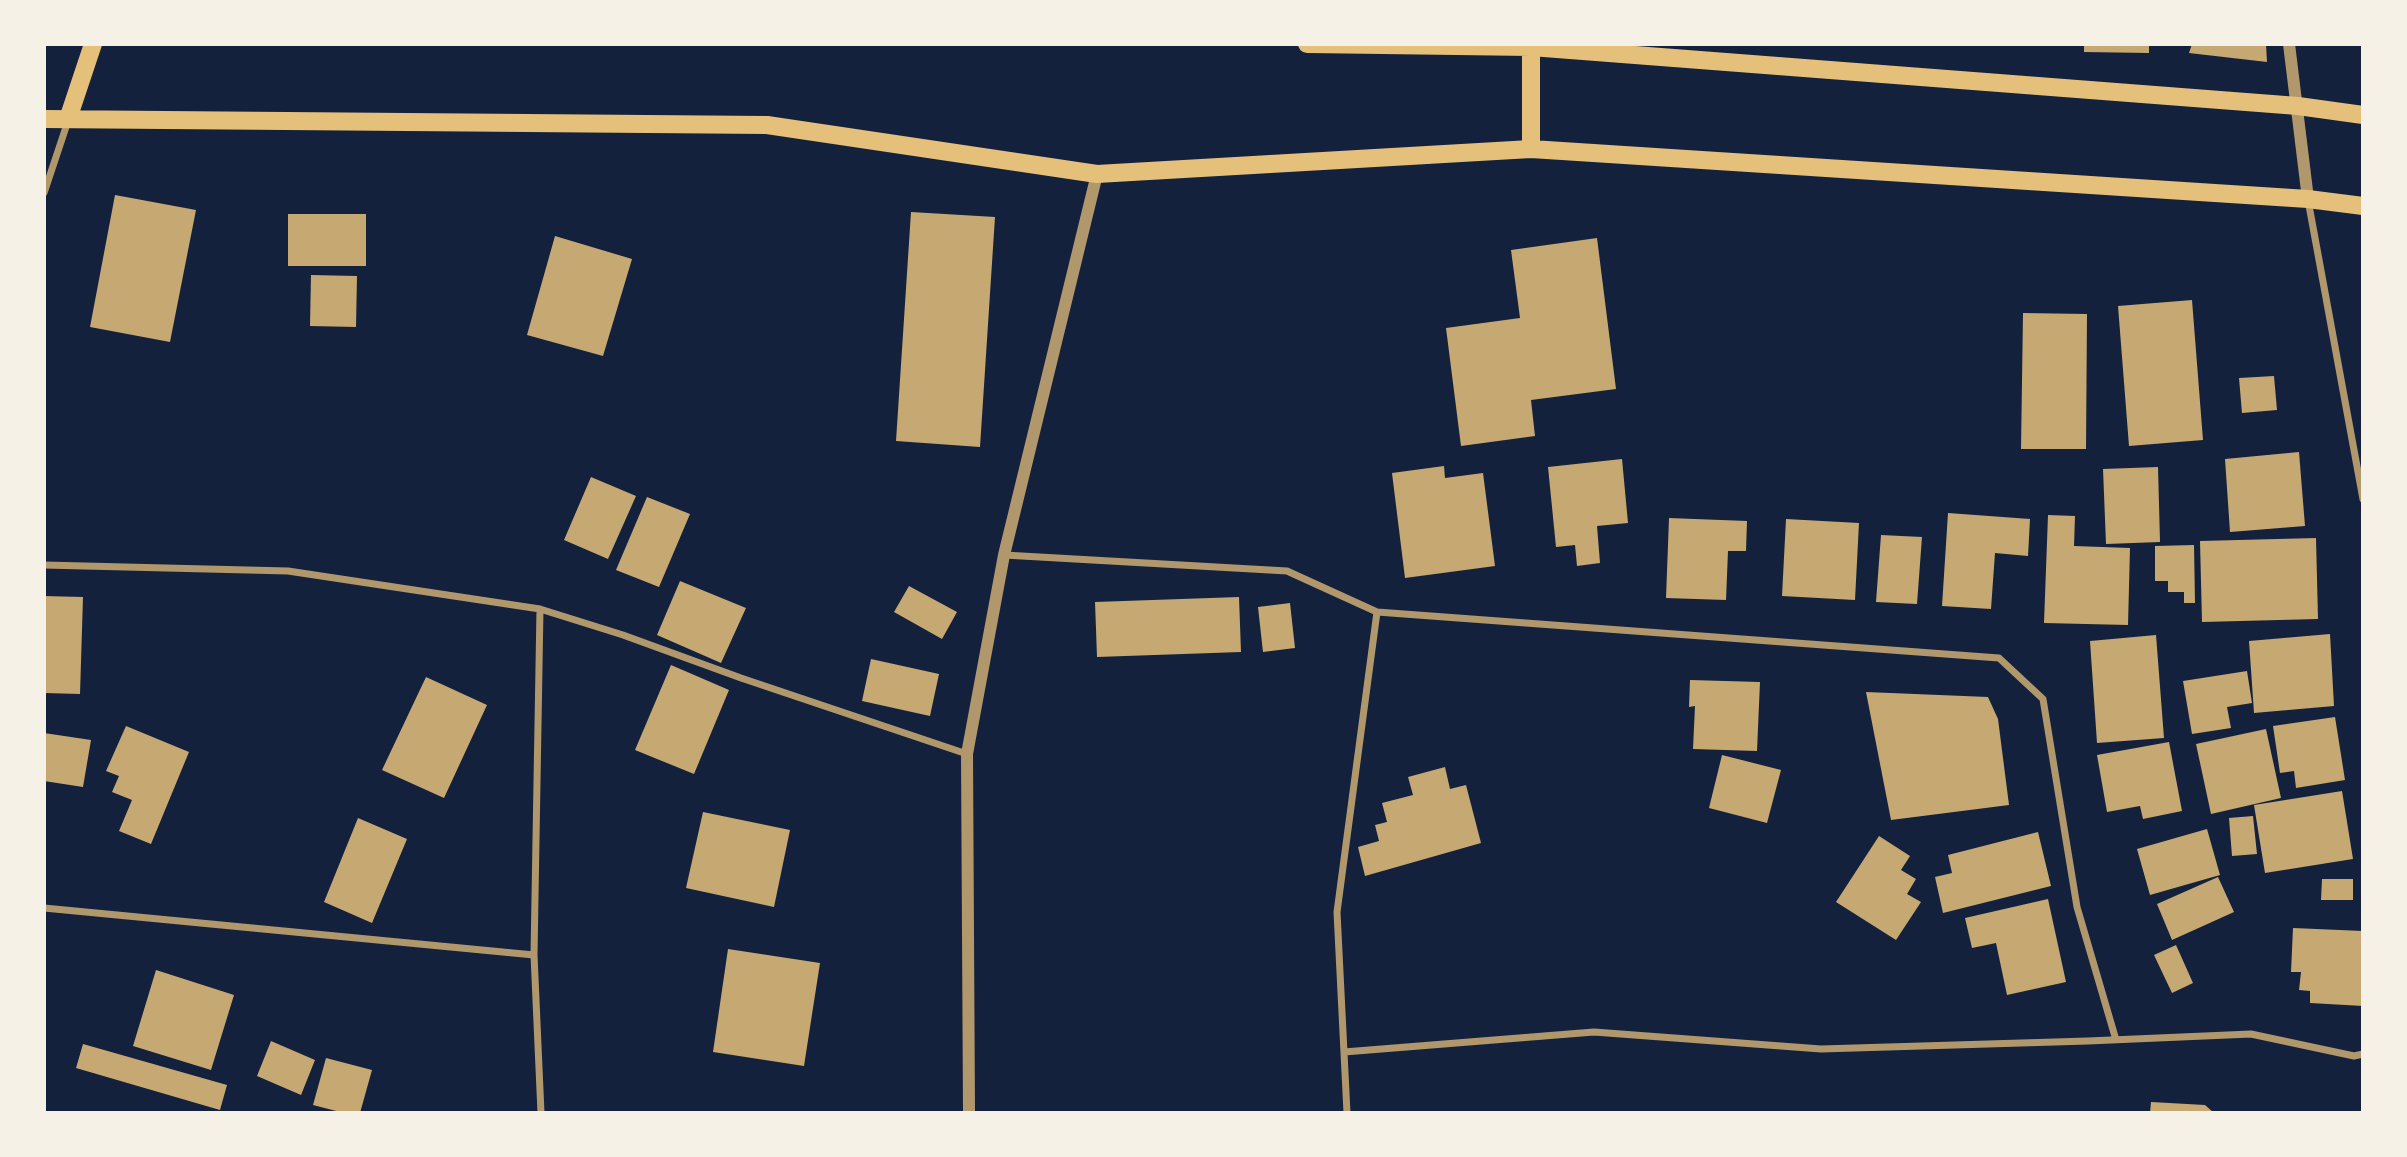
<!DOCTYPE html>
<html>
<head>
<meta charset="utf-8">
<style>
  body { margin:0 }
  #map { position:relative; width:2407px; height:1157px; overflow:hidden; background:#14213d; font-family:Inter,sans-serif }
  canvas { display:block }
  .frame { position:absolute; inset:0; border:46px solid #f6f1e7; pointer-events:none }
</style>
</head>
<body>
<div id="map">
<canvas width="2407" height="1157"></canvas>
<div class="frame"></div>
</div>
<script>
const context = document.querySelector('canvas').getContext('2d');
context.lineJoin = 'round';
function fill(path, color) { context.fillStyle = color; context.fill(path, 'evenodd'); }
function strokePath(path, color, width, dash) { context.strokeStyle = color; context.lineWidth = width; context.lineCap = dash ? 'butt' : 'round'; context.setLineDash(dash || []); context.stroke(path); }
fill(new Path2D(`
  M2084 44H2149V53L2084 52Z
  M2192 44H2266L2267 62 2189 53Z
  M115 195 196 210 170 342 90 327Z
  M911 212 995 217 980 447 896 441Z
  M288 214H366V266H288Z
  M555 236 632 259 603 356 527 335Z
  M1597 238 1616 389 1531 400 1535 436 1461 446 1446 328 1520 318 1511 250Z
  M311 275 357 276 356 327 310 326Z
  M2192 300 2203 440 2129 446 2118 306Z
  M2023 313 2087 314 2086 449H2021Z
  M2274 376 2277 410 2242 413 2239 378Z
  M2299 452 2305 526 2230 532 2225 459Z
  M1622 459 1628 523 1597 526 1600 563 1577 566 1575 545 1556 547 1548 467Z
  M1444 466 1445 478 1483 473 1495 566 1405 578 1392 473Z
  M2158 467 2160 542 2106 544 2103 469Z
  M591 477 636 496 608 559 564 540Z
  M647 497 690 514 659 587 616 570Z
  M1948 513 2030 519 2028 556 1995 553 1991 609 1942 606Z
  M2048 515 2075 516 2074 546 2130 548 2128 625 2044 623Z
  M1669 518 1747 521 1746 551H1728L1726 600 1666 598Z
  M1786 519 1859 523 1855 600 1782 596Z
  M1881 535 1922 537 1917 604 1876 602Z
  M2316 538 2318 619 2202 622 2200 541Z
  M2194 545 2195 603H2184V592H2168V581H2155V546Z
  M680 581 746 608 721 663 657 635Z
  M909 586 957 612 942 639 894 612Z
  M44 596 83 597 80 694 44 693Z
  M1239 597 1241 652 1097 657 1095 602Z
  M1290 603 1295 648 1263 652 1258 607Z
  M2330 634 2334 706 2254 713 2249 641Z
  M2156 635 2164 738 2097 743 2090 641Z
  M871 659 939 674 930 716 862 701Z
  M671 665 729 690 694 774 635 750Z
  M2247 671 2252 703 2227 707 2231 728 2192 734 2183 681Z
  M426 677 487 705 444 798 382 770Z
  M1690 680 1760 682 1757 751 1693 749 1695 706 1689 707Z
  M1866 692 1988 697 1998 719 2009 805 1891 820Z
  M2335 717 2345 780 2296 788 2294 771 2280 773 2273 726Z
  M126 726 189 752 151 844 119 831 132 800 112 792 119 776 106 771Z
  M2266 729 2281 798 2211 814 2196 744Z
  M44 733 91 740 83 787 44 781Z
  M2169 742 2182 811 2143 819 2140 806 2107 812 2097 755Z
  M1722 755 1781 770 1767 823 1709 808Z
  M1445 767 1450 789 1466 785 1481 843 1365 876 1358 847 1379 841 1375 825 1387 822 1382 803 1413 795 1408 777Z
  M2342 791 2353 859 2265 873 2254 805Z
  M703 812 790 830 774 907 686 888Z
  M2253 816 2257 854 2232 856 2229 818Z
  M358 818 407 839 372 923 324 902Z
  M2207 829 2220 875 2150 895 2137 849Z
  M2038 832 2051 886 1943 913 1935 877 1952 873 1948 855Z
  M1879 836 1910 856 1901 870 1916 879 1907 894 1921 902 1896 940 1836 902Z
  M2218 877 2234 912 2172 940 2157 904Z
  M2322 879H2353V900H2321Z
  M2048 899 2066 982 2007 995 1996 943 1972 948 1965 918Z
  M2293 928 2363 931V1006L2310 1003V991L2299 990 2301 972H2291Z
  M2176 945 2193 983 2172 993 2154 955Z
  M728 949 820 963 804 1066 713 1052Z
  M156 970 234 995 211 1070 133 1046Z
  M271 1041 315 1060 301 1095 257 1076Z
  M83 1044 227 1085 220 1110 76 1068Z
  M326 1058 372 1070 360 1113H344L313 1105Z
  M2151 1102 2205 1105 2214 1113H2150Z`), '#c6a872');
strokePath(new Path2D(`
  M44 193 68 121
  M2308 200 2363 499
  M1004 555 1287 571 1377 612 1999 658 2043 699 2077 907 2116 1040
  M44 565 288 571 540 609 623 635 741 678 967 754
  M540 609 534 955 541 1113
  M44 908 534 955
  M1344 1052 1594 1032 1821 1049 2088 1041 2251 1034 2354 1056 2363 1054
  M1347 1113 1337 912 1377 612`), '#b1986c', 7);
strokePath(new Path2D(`
  M2289 44 2308 199
  M969 1113 967 754 1004 555 1097 174`), '#b1986c', 12);
strokePath(new Path2D(`
  M1307 44 1531 47 2298 106 2363 115
  M44 119 767 125 1097 174 1531 149 2308 199 2363 206
  M68 119 93 44
  M1531 149V47`), '#e5c07b', 18);
</script>
</body>
</html>
